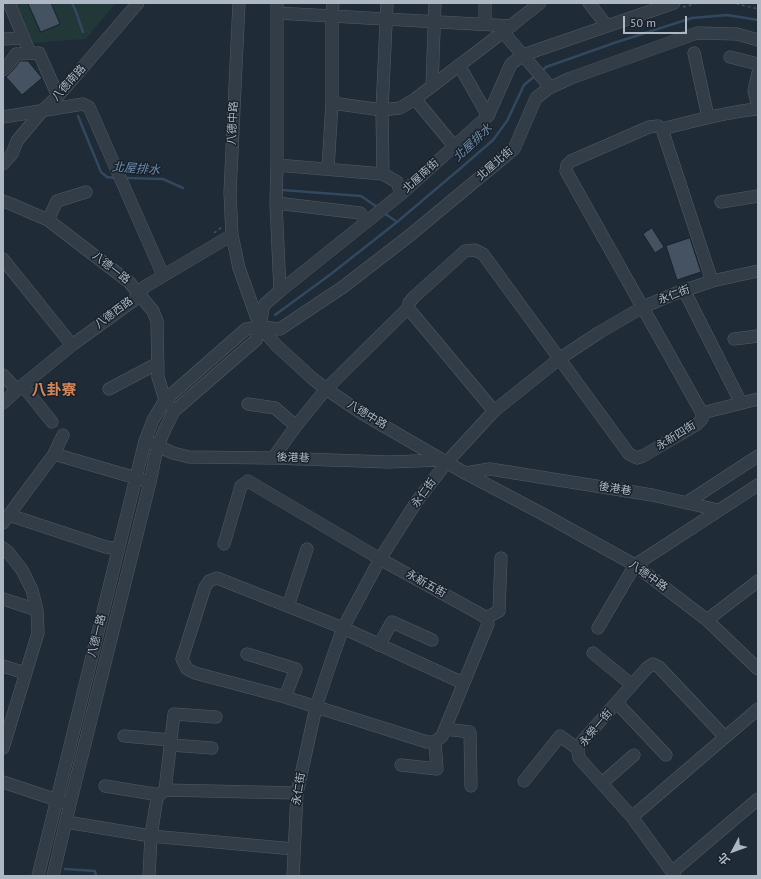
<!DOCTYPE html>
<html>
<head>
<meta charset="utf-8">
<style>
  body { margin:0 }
  #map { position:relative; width:761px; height:879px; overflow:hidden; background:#1f2b37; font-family:"PT Sans","Noto Sans TC",sans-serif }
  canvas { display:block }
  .frame { position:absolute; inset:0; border:4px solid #adb8c4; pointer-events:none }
  .north { position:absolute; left:713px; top:831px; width:40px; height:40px; -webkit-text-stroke:3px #19222c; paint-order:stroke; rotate:229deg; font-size:11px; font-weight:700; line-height:16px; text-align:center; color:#adb8c4 }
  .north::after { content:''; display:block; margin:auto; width:14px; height:18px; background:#adb8c4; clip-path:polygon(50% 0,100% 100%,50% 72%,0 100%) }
  .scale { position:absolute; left:623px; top:16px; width:64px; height:18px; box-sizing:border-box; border:2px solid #adb8c4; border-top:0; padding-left:5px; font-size:12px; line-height:14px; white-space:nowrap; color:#adb8c4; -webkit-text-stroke:3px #19222c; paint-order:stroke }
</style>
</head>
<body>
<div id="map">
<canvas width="761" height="879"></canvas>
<div class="frame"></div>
<div class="north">北</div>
<div class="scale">50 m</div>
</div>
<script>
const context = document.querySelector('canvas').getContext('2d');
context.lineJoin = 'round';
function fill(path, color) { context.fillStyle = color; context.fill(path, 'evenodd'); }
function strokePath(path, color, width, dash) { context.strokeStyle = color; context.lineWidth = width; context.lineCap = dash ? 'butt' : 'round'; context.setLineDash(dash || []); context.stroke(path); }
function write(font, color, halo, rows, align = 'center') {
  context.font = font + ' "PT Sans","Noto Sans TC",sans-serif'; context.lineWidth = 3; context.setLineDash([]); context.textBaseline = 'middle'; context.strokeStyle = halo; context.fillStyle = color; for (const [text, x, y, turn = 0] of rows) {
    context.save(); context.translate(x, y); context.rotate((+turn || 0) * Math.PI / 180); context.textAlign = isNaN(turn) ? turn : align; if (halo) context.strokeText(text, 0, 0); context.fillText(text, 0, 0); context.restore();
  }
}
fill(new Path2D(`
  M15 3H116L86 39 33 43Z`), '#213738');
strokePath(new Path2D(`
  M72 3 76 12 83 32
  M541 72 546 67 617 42 692 18 727 15 758 20
  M78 116 101 172 107 177 116 178
  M125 178 163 179 183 188
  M282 190 361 196 377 207
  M384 213 397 222
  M275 315 331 274 397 222 462 167 493 140 507 121 524 85 535 76
  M65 869 95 871 96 876`), '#32485f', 2.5);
const building = new Path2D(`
  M28 3H51L60 24 41 32Z
  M20 61H28L42 78 22 95 6 77 14 69Z
  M652 228 664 247 655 253 643 234Z
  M690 238 701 272 677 280 666 246Z`);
fill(building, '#455261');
strokePath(building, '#1a242e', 1);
const minor = new Path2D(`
  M9 3 30 53
  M239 3 230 193 232 235 239 268 260 327 277 346 313 379 326 389 363 414 465 473 541 513 635 565 707 620 758 669
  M277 3V165L276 203 280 291
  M485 3V24
  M589 3 607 26
  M277 13 512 26
  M503 32 545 81 549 88
  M3 39 24 38
  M694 53 708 117
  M730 57 758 64
  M459 65 488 116
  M3 70 9 64 16 54 39 53 58 96
  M758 73 754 91 758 106
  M432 86 435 3
  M415 99 454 146
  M332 103 382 110 400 108 415 99 503 32 540 3
  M3 117 83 104 89 107 163 275
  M662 129C694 121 726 112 758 109
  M3 164 12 154 17 141 42 111 58 96 138 3
  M277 165 383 174 397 182 401 194
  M328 169 332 103V16L333 3
  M383 174 382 110 387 3
  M3 201 11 204 48 220 129 282 153 311 157 321 158 377 165 400 169 405
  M721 202 758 196
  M276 203 360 213 367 221
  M48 220 57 201 86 192
  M3 259 72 345
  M684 290 741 403
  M734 339 758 336
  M3 375 17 390
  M23 386 52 422
  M109 389 158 363
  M3 403 17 390 72 345 133 301 139 292 146 286 232 235
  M248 404 275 408 296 426
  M494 411 408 308 409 303 414 297 465 251 475 250 483 254 629 454 637 458 643 456 696 425 702 419V413L566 171 567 165 571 161 649 127 658 126 662 129 712 281
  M702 413 758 399
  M151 443 173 453 189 457 273 458 389 462 442 460
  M54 454 143 480
  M273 458 296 426 326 389 408 308
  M465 473 490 469 652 495 718 510
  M686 503 758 456
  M9 515 106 547 118 549
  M3 523 54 454 63 435
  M224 544 241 486 248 481 380 559 480 614 486 618 488 624 442 736 435 742H427L285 697 195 673 187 669 182 659 205 587 209 581 217 578 343 628 463 683
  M3 548 8 552 22 570 32 590 37 610 38 633 3 748
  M3 599 37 610
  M288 606 307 549
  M486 618 499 611 501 558
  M707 620 758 581
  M598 628 635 565 758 485
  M379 645 392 622 432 640
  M593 653 632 685
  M247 654 296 669 285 697
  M3 666 25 673
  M617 703 666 755
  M445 729 470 732 471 786
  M124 736 171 740
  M171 745 212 748
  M401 765 437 769 435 742
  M524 781 560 736 578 749
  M3 782 63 802
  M602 783 634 755
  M105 786 160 795
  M165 790 174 714 216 717
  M632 817 758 709
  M66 822 151 836 294 849
  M672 872 758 799
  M38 876 145 441 153 420 165 400 246 329 260 327 280 329 343 287 409 236 514 149 536 98 549 88 571 78 697 33 737 34 758 40
  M53 876 70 804 150 482 155 458 158 446 165 429 174 411 256 340 260 327 263 308 265 304 280 291 401 194 488 116 511 64 523 55 674 3
  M149 876 151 836 157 798 161 793 165 790 297 793
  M293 876 297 793 316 707 331 662 343 628 380 559 417 501 447 462 494 411 559 359 600 332 643 307 674 294 712 281 758 271
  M675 876 632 817 579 758 578 752V746L647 668 653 664 659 667 725 737`);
strokePath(minor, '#505b65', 13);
strokePath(new Path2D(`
  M712 3H734L758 9
  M683 7 698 3
  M214 233 222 227`), '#3f5455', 1.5, [3, 3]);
strokePath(minor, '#333d47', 12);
write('11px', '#adb8c4', '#19222c', [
  ["八德南路",69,83,-48],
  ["八德中路",233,123,-87],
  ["北屋北街",495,164,-41],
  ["北屋南街",421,176,-42],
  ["八德一路",111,268,38],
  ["永仁街",674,295,-21],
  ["八德西路",114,313,-37],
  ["八德中路",367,415,31],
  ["永新四街",676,436,-32],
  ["後港巷",293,458,2],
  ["後港巷",615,489,9],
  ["永仁街",424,493,-54],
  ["八德中路",648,576,35],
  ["永新五街",426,584,29],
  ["八德一路",97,636,-76],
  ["永榮一街",596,728,-50],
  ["永仁街",299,789,-81]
]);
write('italic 12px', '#6d8ba9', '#19222c', [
  ["北屋排水",473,143,-43],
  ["北屋排水",136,169,4]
]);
write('bold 15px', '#d38559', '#19222c', [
  ["八卦寮",54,391]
]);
</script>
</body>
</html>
